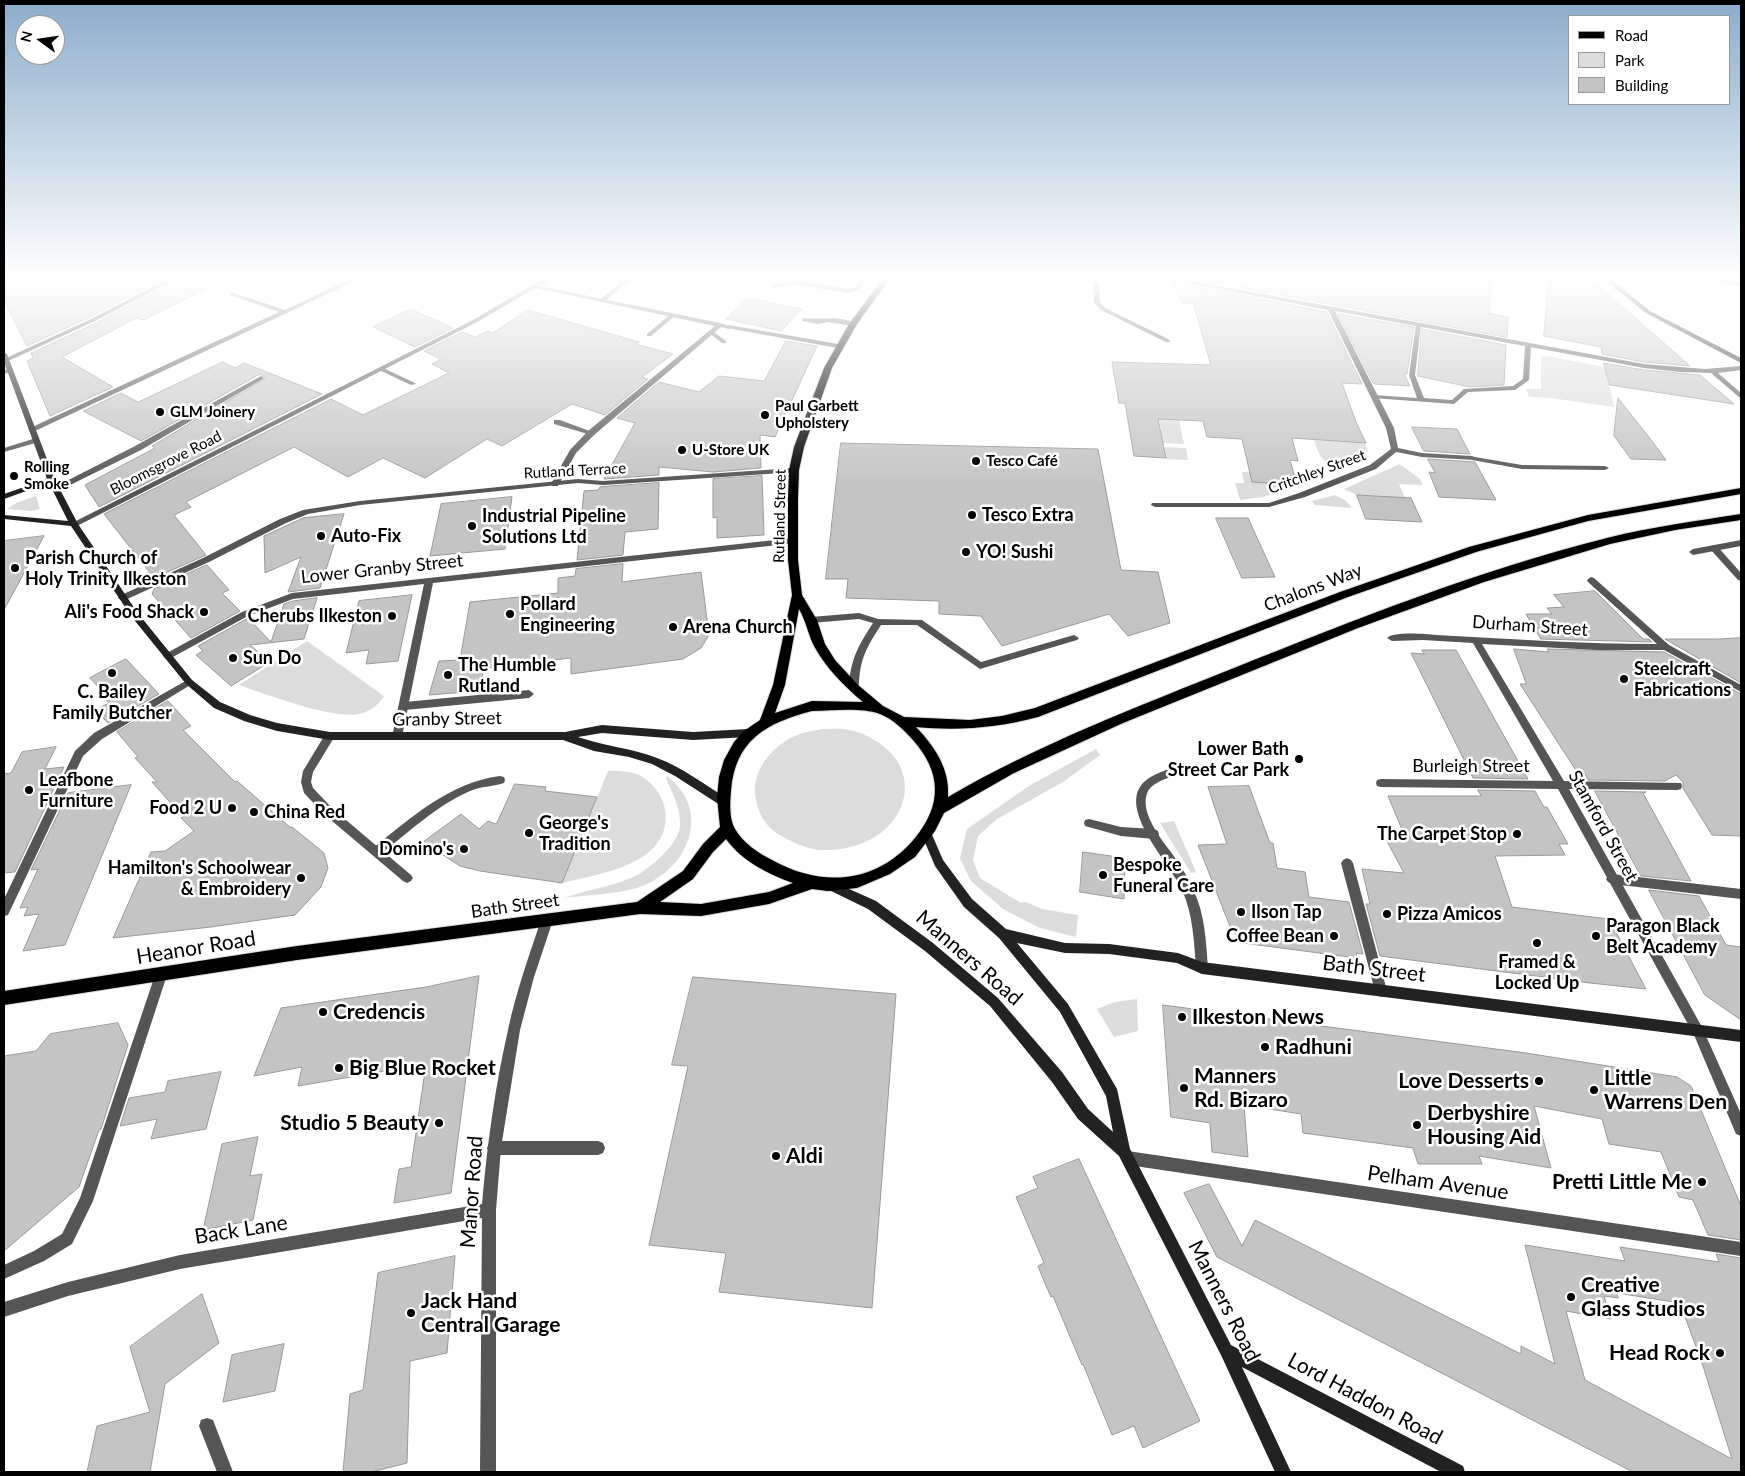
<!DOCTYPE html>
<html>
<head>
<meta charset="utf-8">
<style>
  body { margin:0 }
  #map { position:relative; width:1745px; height:1476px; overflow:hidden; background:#fff; font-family:Lato,sans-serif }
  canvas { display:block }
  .frame { position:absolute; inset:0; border:5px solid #000; pointer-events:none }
  .legend { position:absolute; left:1568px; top:15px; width:162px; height:90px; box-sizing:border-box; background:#fff; border:1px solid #999; margin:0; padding:6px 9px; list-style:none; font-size:15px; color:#000 }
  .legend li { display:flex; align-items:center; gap:10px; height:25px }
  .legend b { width:25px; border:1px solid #999 }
  .north { position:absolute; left:15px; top:15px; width:50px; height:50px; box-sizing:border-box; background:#fff; border:1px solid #999; border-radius:50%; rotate:284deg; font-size:14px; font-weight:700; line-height:20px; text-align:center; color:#000 }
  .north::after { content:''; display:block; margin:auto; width:18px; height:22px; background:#000; clip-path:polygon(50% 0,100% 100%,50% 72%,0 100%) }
</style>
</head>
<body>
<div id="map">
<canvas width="1745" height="1476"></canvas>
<div class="frame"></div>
<ul class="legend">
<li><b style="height:6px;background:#000"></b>Road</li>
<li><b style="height:14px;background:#dcdcdc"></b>Park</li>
<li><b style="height:14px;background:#c4c4c4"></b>Building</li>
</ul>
<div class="north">N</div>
</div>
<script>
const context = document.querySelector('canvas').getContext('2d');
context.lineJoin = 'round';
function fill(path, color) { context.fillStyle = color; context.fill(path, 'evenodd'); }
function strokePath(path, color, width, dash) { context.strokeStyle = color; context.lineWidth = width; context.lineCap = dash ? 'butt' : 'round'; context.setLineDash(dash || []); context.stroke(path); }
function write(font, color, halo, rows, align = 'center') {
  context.font = font + ' Lato,sans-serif'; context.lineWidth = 5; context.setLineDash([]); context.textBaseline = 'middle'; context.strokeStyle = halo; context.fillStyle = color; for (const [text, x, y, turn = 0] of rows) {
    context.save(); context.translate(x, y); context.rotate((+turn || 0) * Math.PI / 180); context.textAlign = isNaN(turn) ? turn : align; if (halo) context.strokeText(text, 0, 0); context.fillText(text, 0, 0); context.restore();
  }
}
fill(new Path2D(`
  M1547 356 1605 367 1614 407 1551 398 1529 397 1526 389H1541V357Z
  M1159 419 1179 420 1184 444 1163 443Z
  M1314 440 1365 443 1368 451C1358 463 1334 472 1322 458 1318 453 1316 446 1314 440Z
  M1165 447 1186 448 1188 460 1166 459Z
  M1400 464 1420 479 1423 485 1399 484 1407 502 1387 501 1384 496 1357 495 1344 489Z
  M1242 472H1250L1280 484 1282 490 1264 497 1240 500 1235 483H1244Z
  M1335 495 1346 501 1352 508 1315 505 1312 501Z
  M36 496 40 509 31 511 7 509 16 503Z
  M307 641 384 696C379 704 372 710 363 713 339 722 265 694 239 685Z
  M822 729C831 729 840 728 849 730 861 732 873 738 883 746 915 770 911 812 878 835 864 845 841 851 824 850 807 850 792 842 778 834 766 827 758 813 756 800 750 772 771 746 797 735 804 732 814 731 822 729Z
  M1096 749 1100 755 1063 782 997 819 978 836 973 860 980 878 1021 903 1026 902 1042 909 1078 915 1076 937 1040 928 1003 909 971 881 960 858 967 829 1029 786Z
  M608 771C618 771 630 771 639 775 669 791 676 830 649 852 626 871 590 876 562 883Z
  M667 776C714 812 687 872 637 888 614 894 588 895 564 898 586 890 610 887 631 878 648 871 679 844 680 826 681 808 672 793 666 778Z
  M1174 821 1196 872 1191 873 1160 823Z
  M1137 999 1138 1031 1114 1037 1097 1009 1115 1002Z`), '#dcdcdc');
const building = new Path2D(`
  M4 280H161L88 318 27 346 4 301Z
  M176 280H223L144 320 136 318 62 357 113 387 50 416 27 361 33 358 31 353 94 324Z
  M1200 280H1492L1489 313 1508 317 1507 337Z
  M1549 280H1592L1690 366 1644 362 1602 354 1601 347 1544 336Z
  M1174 282 1327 312 1362 384 1342 383 1356 422 1366 443 1292 438 1298 461 1290 460 1297 485 1252 482 1242 439 1207 437 1203 421 1158 419 1166 458 1134 456 1125 403H1119L1112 362 1211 365 1193 303H1182Z
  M748 298 802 309 781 331 726 319Z
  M411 309 453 328 415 347 373 327Z
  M528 310 639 342 635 344 673 354 642 377 648 379 605 415 572 404 502 446 487 439 425 478 383 458 348 477 294 447 186 502 191 507 174 515 206 555 154 578 104 514 331 399 363 415 449 373 432 364 441 359 424 351 462 332 475 337 488 331 492 333Z
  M1338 314 1414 327 1407 374H1404L1410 386 1374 384Z
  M1422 329 1506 345 1504 385 1470 387 1418 376Z
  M786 341 817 346 775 437 760 435 761 468 713 472 659 467V475L604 479 635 423 617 418 659 382 699 392 719 376 764 381Z
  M223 362 235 368 244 363 322 394 99 507 85 485 155 448 152 446 266 378 260 374 141 441 83 411 121 393 138 402Z
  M1604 363 1644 370 1700 375 1734 404 1610 385Z
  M1618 398 1652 441 1666 460 1631 459 1614 436Z
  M1412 427 1457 429 1470 454 1424 451Z
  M841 443 1098 449 1121 570 1158 572 1170 623 1128 636 1109 614 1002 646 981 616 939 614V601L846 598 848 579H826Z
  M1428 459 1475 462 1496 500 1439 497 1429 472 1435 473Z
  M762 476 764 535 717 538V517L713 518V479Z
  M659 483 658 529 625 532 623 555 577 560 584 491 598 490 600 487Z
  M1357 495 1411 498 1422 522 1366 519Z
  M512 497 505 549 430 556 441 504Z
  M344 514 320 588 288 592 301 557 265 573 264 536 303 518Z
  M1216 518H1248L1275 577 1242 578Z
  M44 536 4 610V541Z
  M623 564 622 582 701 572 709 635 701 648 683 659 571 674V658L484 668 479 691 429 695 439 661 460 660 470 602 558 593V578L575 576 576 569Z
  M207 565 229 590 222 593 240 611 191 638 152 594 154 589Z
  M1595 591 1643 639H1649L1652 642 1541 639 1526 614H1552L1547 608 1564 607 1554 595Z
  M412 595 398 661 366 664 369 650 346 653 359 601Z
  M317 598 304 639 250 645 270 662 231 686 196 655 203 651 198 646 248 618 271 642 284 604 293 601Z
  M1741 638V683L1665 639H1719Z
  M1514 649 1549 652 1547 649 1664 652 1741 694V836L1712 835 1683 788V782L1676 775 1665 781 1588 780 1584 772H1577L1520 684H1526Z
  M1422 650H1456L1528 779 1473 778 1411 653 1424 654Z
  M126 659 159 694 108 723 95 710 109 703 99 692 102 691 90 678Z
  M168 701 191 726 183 730 235 782 237 781 291 828 292 827 324 853 328 868 321 887 295 915 211 927 113 938 151 852 165 851 194 831 181 818 183 817 152 782H157L135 758 138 757 117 732Z
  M56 747 45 769 64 767 15 872 4 873V774L11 773 22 752Z
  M515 784 546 787 545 791 597 797 562 883 480 871 460 866 423 842 461 814 479 829 488 821 496 824Z
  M131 785 65 945 23 951 39 914 24 916 28 907 20 908 38 869 31 870 68 793Z
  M1249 786 1270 843H1273L1277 868 1305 872 1309 897 1349 902 1363 954 1356 953 1357 958 1243 943 1231 929 1198 845 1227 844 1208 787Z
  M1478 790 1535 791 1544 807H1547L1568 844H1559L1565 855 1495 856 1512 907 1609 919 1646 989 1590 983 1380 956 1366 904H1370L1362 869 1404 873 1383 834 1403 832 1388 796H1481Z
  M1595 791 1646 792 1643 793 1691 881 1641 876Z
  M1083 852 1125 858 1124 899 1080 892Z
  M1649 890 1699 896 1726 945 1741 947V1020L1705 995Z
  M479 976 451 1193 394 1203 399 1169 411 1167 426 1064 298 1086 302 1067 254 1076 281 1008 426 987Z
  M693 977 896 994 872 1308 719 1292 726 1253 649 1245 688 1066 672 1065Z
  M1163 1005 1526 1053 1677 1077 1691 1086 1741 1206V1240L1708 1235 1693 1200 1679 1197 1661 1152 1609 1144 1602 1119 1534 1106 1551 1168 1479 1156 1482 1164H1418L1413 1148 1303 1133 1301 1114 1244 1105 1248 1157 1212 1152 1210 1123 1171 1117Z
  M118 1023 128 1045 101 1129 99 1130 79 1187 4 1251V1056L36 1051 50 1034Z
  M221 1072 206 1129 151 1139 157 1119 120 1126 129 1098 165 1092 168 1081Z
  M258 1137 250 1176 262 1174 253 1220 203 1230 222 1144Z
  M1079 1159 1200 1421 1143 1448 1134 1426 1112 1435 1083 1364 1082 1365 1053 1296 1051 1297 1044 1281 1038 1266 1044 1263 1016 1197 1038 1188 1033 1177Z
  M1209 1184 1242 1246 1255 1220 1521 1354V1346L1555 1364 1525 1245 1625 1261 1620 1247 1719 1262 1716 1254 1741 1258V1472H1633L1217 1257 1184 1193ZM1617 1293 1680 1303 1703 1366 1732 1459 1585 1380 1566 1311 1611 1319 1604 1296 1618 1298Z
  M455 1256 447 1353 410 1361 407 1463 371 1472H343L350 1394 363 1390 378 1273Z
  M202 1294 219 1343 165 1384 150 1472H87L97 1426 150 1412 130 1347Z
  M284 1344 275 1391 223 1402 232 1355Z`);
fill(building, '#c4c4c4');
strokePath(building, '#999', 1);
const primary = new Path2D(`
  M882 280H889L857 324 832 368 804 447 799 470 798 499V560L802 595 817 620 825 644 835 660 858 685 883 706 904 717 970 720 1002 716 1035 708 1340 592 1469 547 1588 515 1741 488V494L1588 521 1476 552 1348 597 1038 717C997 728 958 731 916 727 935 747 950 769 948 797 1039 744 1137 707 1234 668 1357 619 1479 570 1607 538 1651 527 1696 521 1741 514V520L1675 530 1610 544 1484 582 1358 628 1123 723 1014 773 944 813 935 831 915 857 890 874 857 888 828 891 812 889 769 904 701 916 640 914 297 960 4 1005V991L297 946 637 902 683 871 703 844 720 827 717 797 719 777 724 760 734 742 744 731 760 720 773 685 792 595 788 560V499L789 470 794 447 824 368 849 324ZM799 609C806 621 808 634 814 646 826 668 844 686 863 702L812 701 775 713 785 685ZM812 711C833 711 860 707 880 714 893 719 904 730 913 740 941 772 943 804 915 838 877 884 822 888 772 860 758 853 743 843 735 829 729 819 730 802 731 791 735 740 766 723 812 711ZM726 839C742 861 768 874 793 883L769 892 701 904 660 902 693 879 713 852Z`);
strokePath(primary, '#dbdbdb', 2);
fill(new Path2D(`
  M348 280H357L35 431 28 429 279 312 230 295V293H234L285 310Z
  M623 280H630L604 302H600V300Z
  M794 280 847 289 854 288 860 280H867L858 290 847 293 793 284 773 288 770 286Z
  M1093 280H1099L1100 302 1105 308 1170 340V342H1166L1101 310 1094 302Z
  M671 314 676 315 651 336H647V334Z
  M804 318C821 320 841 315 856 324L853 326 828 322 818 324 802 321V319Z
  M1416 324 1421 325 1415 375 1424 398 1452 400 1464 389 1513 386 1523 379 1525 346 1528 344 1531 346 1529 380 1515 390 1468 392 1454 404 1372 398V396L1374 395 1417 398 1409 375Z
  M729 325 838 344 841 346 838 348 727 328 726 327Z
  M711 330 726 341V343H722L709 333V331Z
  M381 367 415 383 416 384 411 385 379 370V368Z
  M9 369 11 370V372L4 374V370Z
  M554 420H560L595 433 591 435 554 424Z
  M36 438H39V442L4 452V448Z
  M1469 456 1522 465 1605 466 1609 468 1605 470 1522 469 1472 460 1468 458Z
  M794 468 798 470 797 472 603 485 578 483 360 505 308 514 286 523 209 562 125 600 122 601 118 598 119 596 203 558 280 519 303 510 360 501 578 479 603 481Z
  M1714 545 1717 546 1741 573V581L1738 580 1711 550V546Z
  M859 613 878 619 922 620 981 662 1074 635 1079 638 1077 640 980 669 917 625H881C866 648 859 661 859 688L854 691 849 688C850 660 858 646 873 623L859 619 811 623 807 620 811 617Z
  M189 679 192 680 194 682 192 684 102 739 83 756 8 915 4 916V899L75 751 94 733Z
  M529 690 534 694 529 698 405 710 400 706 405 702Z
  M500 776 504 777 505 780 504 783C492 787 481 786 470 791 436 806 409 832 381 854L377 856 373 854 371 851 373 848C412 817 449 783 500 776Z
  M1089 819 1121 827 1154 829 1158 831 1159 834 1158 837 1154 839 1121 836 1085 826 1084 823 1085 820Z
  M1612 874 1741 889V899L1612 884 1608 882 1606 879 1608 876Z
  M161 969 165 971 167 975 93 1201 72 1244 44 1261 4 1279V1265L34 1251 62 1234 80 1198 155 975 157 971Z
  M494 1141H598L603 1143 605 1148 603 1153 598 1155H494L489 1153 487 1148 489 1143Z
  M207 1418 213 1420 233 1472H217L199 1426 201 1420Z`), '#555');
fill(new Path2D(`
  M166 280H174L93 322 8 361H4V359L89 320Z
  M541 280H549L540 286 720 323 732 327 729 329 721 327 594 435 576 453 558 486H552L551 484 570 450 588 431 715 326 536 288 477 322 77 526 74 527 70 524 473 320Z
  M1172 280H1187L1644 364 1705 369 1741 366V370L1718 373 1741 393V398L1739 397 1711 373 1680 372 1644 368 1335 311 1394 428 1398 448 1422 453 1472 456 1476 458 1475 460 1422 457 1396 452 1376 469 1305 497 1269 507H1155L1151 505 1152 503H1269L1299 493 1370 465 1391 449 1386 428 1328 310Z
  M1713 280H1727L1741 283V287Z
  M261 376 264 378 263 379 141 450 58 491H55L51 489 135 446Z
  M793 538 796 539V543L433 583 402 737 401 740H393L392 737 424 584 293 599 248 616 171 658H165L163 656 165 654 242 612 292 593Z
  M1741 540V546L1693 555 1689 552 1693 549Z
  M1591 577 1594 578 1669 645 1741 685V692L1664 650H1597L1482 644 1564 781 1681 783 1682 786 1681 789 1677 790 1569 789 1702 1027 1741 1114V1136L1736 1134 1694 1035 1558 789 1381 787 1377 786 1376 783 1377 780 1381 779 1553 781 1473 643 1423 640 1392 641 1387 638C1394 631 1425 634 1436 635 1509 639 1583 644 1657 644L1588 582 1587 580Z
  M330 732 334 733 335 736 313 772 311 782 313 788 333 809 411 875 413 878 411 881 407 883 403 881 325 815 304 793 301 782 303 771 326 733Z
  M1178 766 1182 767 1183 770 1182 773C1172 777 1154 781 1148 791 1137 814 1167 845 1178 862 1184 871 1189 880 1193 889 1205 914 1206 941 1208 968L1206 972 1202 974 1198 972 1196 968C1194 941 1193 914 1182 890 1171 864 1116 809 1144 782 1152 774 1167 770 1178 766Z
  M1347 858 1351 860 1353 863 1387 991 1385 995 1381 997 1377 995 1375 991 1341 863 1343 860Z
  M547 915 551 916 553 920 534 977 520 1030 501 1148 496 1210V1472H480L482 1218 180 1269 68 1296 4 1317V1302L68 1282 180 1255 482 1204C487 1146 495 1087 508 1030 516 992 529 956 541 920L543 916Z
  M1128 1151 1741 1242V1256L1128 1165 1123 1163 1121 1158 1123 1153Z`), '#555');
fill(new Path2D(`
  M1605 280H1612L1650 311 1741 358V363L1646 313Z
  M4 352 7 354 55 480 78 524 137 612 192 680 220 702 250 715 277 723 330 732H565L602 725 693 732 748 729 752 730 753 733 752 736 748 737 693 740 602 733 578 737C604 746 631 748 657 758 682 767 705 785 728 799L729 802 728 805 724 806 720 805 675 776 652 764 629 757 594 751 563 740H330L277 731 244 721 214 708 186 684 131 616 71 526 4 519V515L68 521 49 483 4 499V494L47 479 4 362Z
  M926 828 930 830 943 860 972 899 1006 929 1065 943 1109 944 1178 953 1202 962 1741 1030V1042L1202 974 1177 963 1109 954 1065 953 1017 943 1068 1004 1117 1089 1130 1149 1231 1345 1463 1466 1465 1472H1441L1242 1367 1291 1472H1275L1221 1355 1119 1156 1078 1119 1052 1082 990 1006 925 951 868 909 825 888 823 885 825 882 829 880 876 901 933 943 998 998 1062 1072 1088 1109 1113 1132 1106 1096 1060 1012 999 938 964 907 935 866 921 833 922 830Z`), '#222');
fill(primary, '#000');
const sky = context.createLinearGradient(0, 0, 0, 487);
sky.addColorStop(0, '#8cadcc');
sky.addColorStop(0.57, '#fff');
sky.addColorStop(1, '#ffffff00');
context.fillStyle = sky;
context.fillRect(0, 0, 1745, 487);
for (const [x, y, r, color] of [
  [160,412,5,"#000"],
  [765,415,5,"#000"],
  [682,450,5,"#000"],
  [976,461,5,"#000"],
  [14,476,5,"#000"],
  [972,515,5,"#000"],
  [472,526,5,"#000"],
  [321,536,5,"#000"],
  [966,552,5,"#000"],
  [15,568,5,"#000"],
  [204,612,5,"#000"],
  [510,614,5,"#000"],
  [392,616,5,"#000"],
  [673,627,5,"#000"],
  [233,658,5,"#000"],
  [112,673,5,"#000"],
  [448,675,5,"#000"],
  [1624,679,5,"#000"],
  [1299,759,5,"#000"],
  [29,790,5,"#000"],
  [232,808,5,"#000"],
  [254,812,5,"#000"],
  [529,833,5,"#000"],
  [1517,834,5,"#000"],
  [464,849,5,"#000"],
  [1103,875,5,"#000"],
  [301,878,5,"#000"],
  [1241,912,5,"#000"],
  [1387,914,5,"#000"],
  [1334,936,5,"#000"],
  [1596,936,5,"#000"],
  [1537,943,5,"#000"],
  [323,1012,5,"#000"],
  [1182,1017,5,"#000"],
  [1265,1047,5,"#000"],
  [339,1068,5,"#000"],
  [1539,1081,5,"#000"],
  [1184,1088,5,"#000"],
  [1594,1090,5,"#000"],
  [439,1123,5,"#000"],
  [1417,1125,5,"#000"],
  [776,1156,5,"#000"],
  [1702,1182,5,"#000"],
  [1571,1297,5,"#000"],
  [411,1313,5,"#000"],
  [1720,1353,5,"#000"]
]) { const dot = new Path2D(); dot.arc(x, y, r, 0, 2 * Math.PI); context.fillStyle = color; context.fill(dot); strokePath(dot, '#fff', 2); }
write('bold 15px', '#000', '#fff', [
  ["Paul Garbett",775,406],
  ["Upholstery",775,423],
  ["GLM Joinery",170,412],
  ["U-Store UK",692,450],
  ["Tesco Café",986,461],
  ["Rolling",24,467],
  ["Smoke",24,484]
], 'left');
write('15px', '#000', '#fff', [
  ["Bloomsgrove Road",166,463,-27],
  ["Rutland Terrace",575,471,-3],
  ["Critchley Street",1317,472,-20],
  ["Rutland Street",780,516,-89]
]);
write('bold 18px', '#000', '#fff', [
  ["Tesco Extra",982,515],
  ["Industrial Pipeline",482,516],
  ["Solutions Ltd",482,537],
  ["Auto-Fix",331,536],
  ["YO! Sushi",976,552],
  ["Parish Church of",25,558],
  ["Holy Trinity Ilkeston",25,579],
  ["Pollard",520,604],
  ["Engineering",520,625],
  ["Ali's Food Shack",194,612,"right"],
  ["Cherubs Ilkeston",382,616,"right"],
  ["Arena Church",683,627],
  ["Sun Do",243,658],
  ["The Humble",458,665],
  ["Rutland",458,686],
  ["Steelcraft",1634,669],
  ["Fabrications",1634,690],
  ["C. Bailey",112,692,"center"],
  ["Family Butcher",112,713,"center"],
  ["Lower Bath",1289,749,"right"],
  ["Street Car Park",1289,770,"right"],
  ["Leafbone",39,780],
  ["Furniture",39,801],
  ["Food 2 U",222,808,"right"],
  ["China Red",264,812],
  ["George's",539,823],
  ["Tradition",539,844],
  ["The Carpet Stop",1507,834,"right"],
  ["Domino's",454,849,"right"],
  ["Bespoke",1113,865],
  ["Funeral Care",1113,886],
  ["Hamilton's Schoolwear",291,868,"right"],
  ["& Embroidery",291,889,"right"],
  ["Ilson Tap",1251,912],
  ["Pizza Amicos",1397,914],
  ["Paragon Black",1606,926],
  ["Belt Academy",1606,947],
  ["Coffee Bean",1324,936,"right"],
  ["Framed &",1537,962,"center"],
  ["Locked Up",1537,983,"center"]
], 'left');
write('18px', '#000', '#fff', [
  ["Lower Granby Street",382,569,-6],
  ["Chalons Way",1313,588,-21],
  ["Durham Street",1530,626,4],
  ["Granby Street",447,719,-1],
  ["Burleigh Street",1471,766],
  ["Stamford Street",1603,826,61],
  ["Bath Street",515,906,-8]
]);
write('21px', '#000', '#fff', [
  ["Heanor Road",196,948,-9],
  ["Manners Road",969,958,41],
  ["Bath Street",1374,969,7],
  ["Pelham Avenue",1438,1183,8],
  ["Manor Road",472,1192,-86],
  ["Back Lane",241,1230,-9],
  ["Manners Road",1224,1301,63],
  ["Lord Haddon Road",1365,1399,28]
]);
write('bold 21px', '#000', '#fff', [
  ["Credencis",333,1012],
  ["Ilkeston News",1192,1017],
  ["Radhuni",1275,1047],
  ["Big Blue Rocket",349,1068],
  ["Manners",1194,1076],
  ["Rd. Bizaro",1194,1100],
  ["Little",1604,1078],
  ["Warrens Den",1604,1102],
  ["Love Desserts",1529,1081,"right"],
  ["Derbyshire",1427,1113],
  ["Housing Aid",1427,1137],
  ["Studio 5 Beauty",429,1123,"right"],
  ["Aldi",786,1156],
  ["Pretti Little Me",1692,1182,"right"],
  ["Creative",1581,1285],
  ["Glass Studios",1581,1309],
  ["Jack Hand",421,1301],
  ["Central Garage",421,1325],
  ["Head Rock",1710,1353,"right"]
], 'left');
</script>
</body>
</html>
